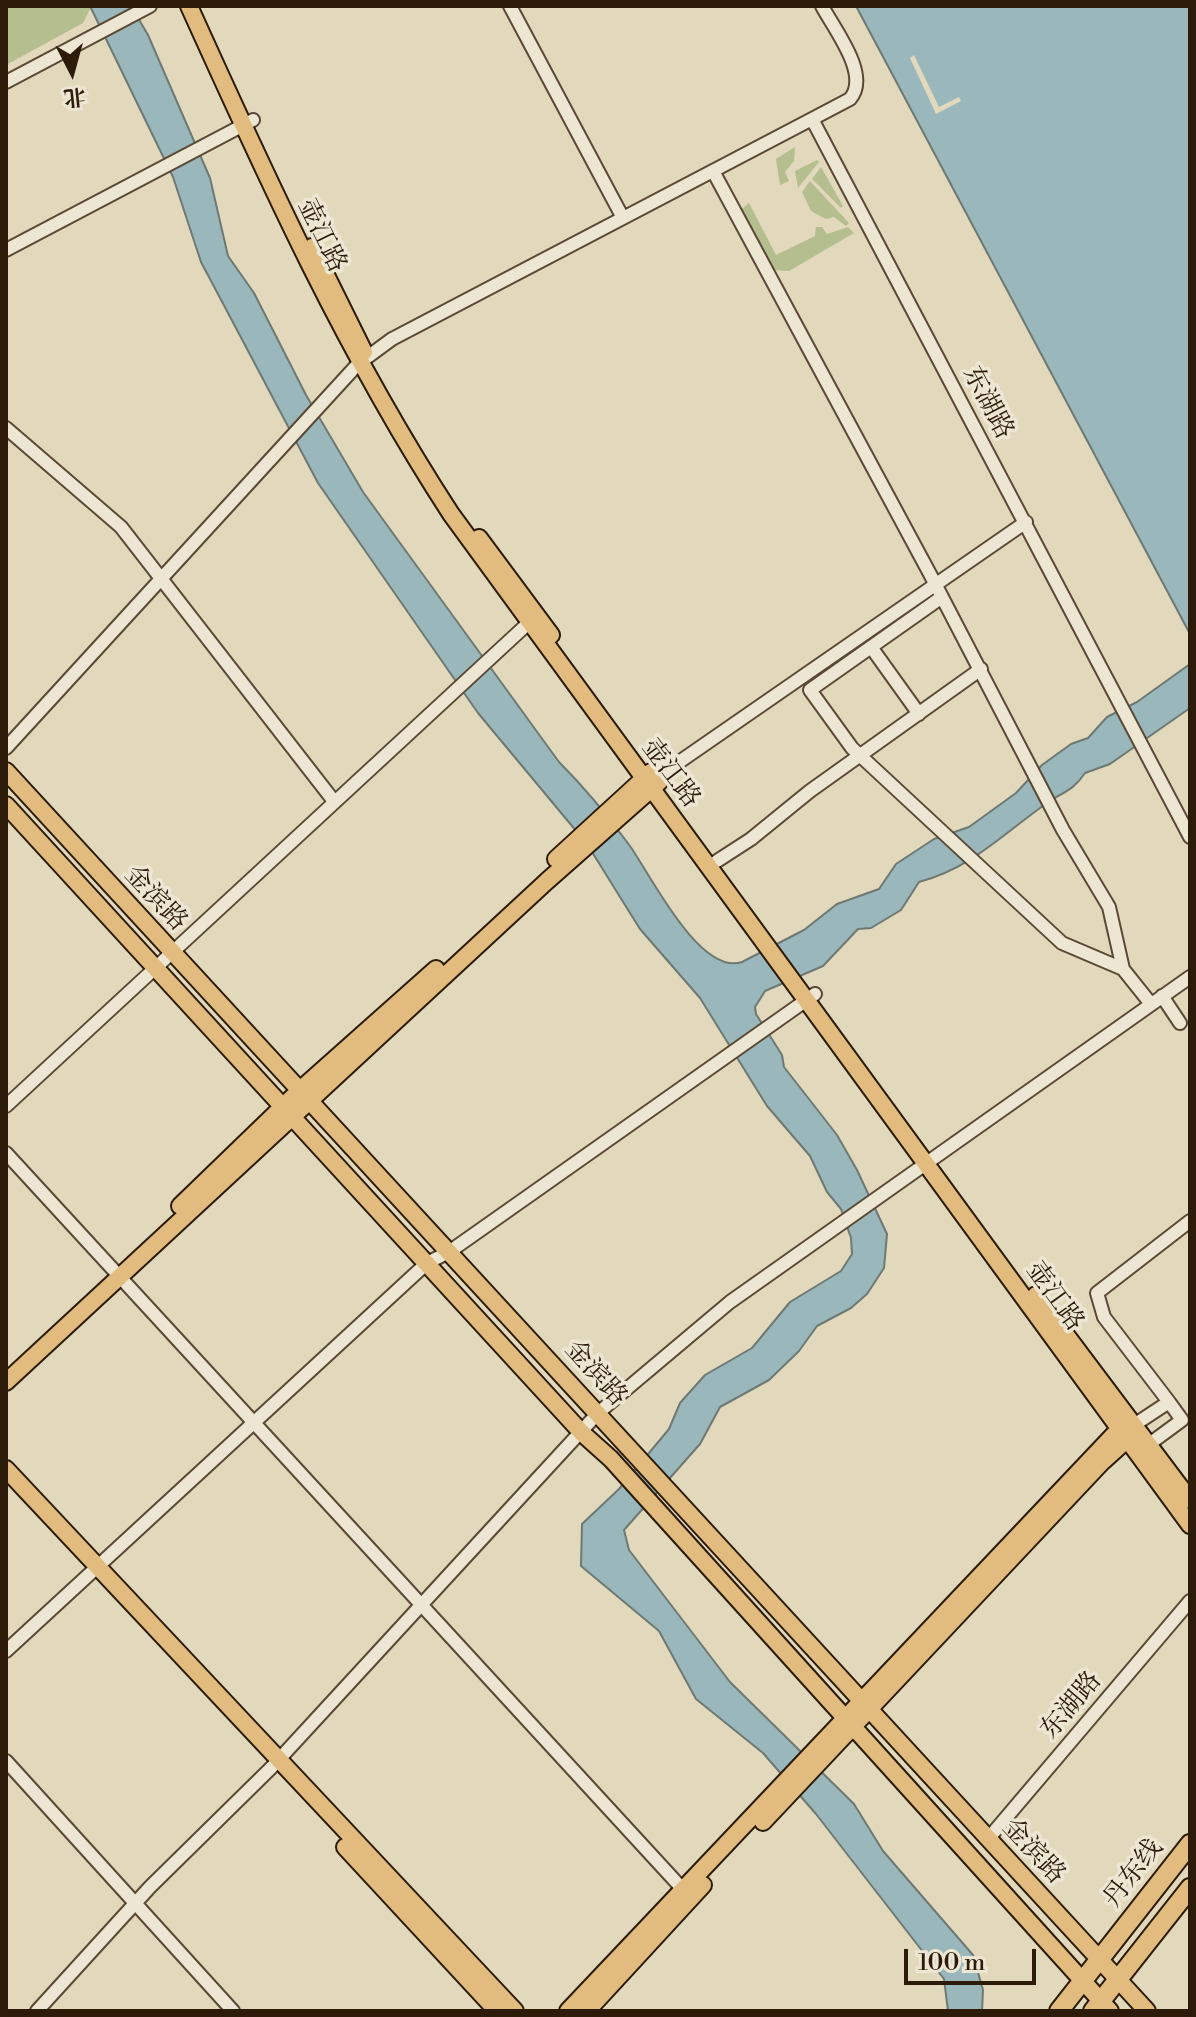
<!DOCTYPE html>
<html>
<head>
<meta charset="utf-8">
<style>
  body { margin:0 }
  #map { position:relative; width:1196px; height:2017px; overflow:hidden; background:#e2d8bb; font-family:"Libre Bodoni","Noto Serif SC",serif }
  canvas { display:block }
  .frame { position:absolute; inset:0; border:8px solid #2c1b08; pointer-events:none }
  .north { position:absolute; left:32px; top:32px; width:80px; height:80px; -webkit-text-stroke:6px #ece6d3; paint-order:stroke; rotate:174deg; font-size:22px; font-weight:700; line-height:32px; text-align:center; color:#2c1b08 }
  .north::after { content:''; display:block; margin:auto; width:28px; height:36px; background:#2c1b08; clip-path:polygon(50% 0,100% 100%,50% 72%,0 100%) }
  .scale { position:absolute; left:904px; top:1949px; width:132px; height:36px; box-sizing:border-box; border:4px solid #2c1b08; border-top:0; padding-left:10px; font-size:24px; line-height:28px; white-space:nowrap; color:#2c1b08; -webkit-text-stroke:6px #ece6d3; paint-order:stroke }
</style>
</head>
<body>
<div id="map">
<canvas width="1196" height="2017"></canvas>
<div class="frame"></div>
<div class="north">北</div>
<div class="scale">100 m</div>
</div>
<script>
const context = document.querySelector('canvas').getContext('2d');
context.lineJoin = 'round';
function fill(path, color) { context.fillStyle = color; context.fill(path, 'evenodd'); }
function strokePath(path, color, width, dash) { context.strokeStyle = color; context.lineWidth = width; context.lineCap = dash ? 'butt' : 'round'; context.setLineDash(dash || []); context.stroke(path); }
function write(font, color, halo, rows, align = 'center') {
  context.font = font + ' "Libre Bodoni","Noto Serif SC",serif'; context.lineWidth = 7; context.setLineDash([]); context.textBaseline = 'middle'; context.strokeStyle = halo; context.fillStyle = color; for (const [text, x, y, turn = 0] of rows) {
    context.save(); context.translate(x, y); context.rotate((+turn || 0) * Math.PI / 180); context.textAlign = isNaN(turn) ? turn : align; if (halo) context.strokeText(text, 0, 0); context.fillText(text, 0, 0); context.restore();
  }
}
fill(new Path2D(`
  M6 6H89L90 9 83 23 6 65Z
  M795 147 794 161 785 172 789 181 780 185 776 159Z
  M817 160 819 162 798 188 795 171Z
  M821 167 843 206 841 208 812 179Z
  M810 181 849 223 846 226 834 217 826 219 811 211 802 192Z
  M749 203 776 255 815 236 816 227H822L827 234 848 227 854 233 789 271 770 270 739 211Z`), '#b5be8f');
const water = new Path2D(`
  M90 6H131L148 35 210 178 228 256 254 293 306 395 363 492 559 762C585 788 608 816 630 846 651 876 700 976 742 962L804 930 837 904 879 889 896 864 934 839 969 827 1016 793 1042 765 1071 744 1088 738 1107 717 1137 702 1190 664V708L1110 764 1085 773C1073 791 1063 792 1047 803 1004 833 972 868 919 882L901 910 871 928 858 929 823 966 765 991 755 1007 756 1014 782 1055 784 1067 837 1135 857 1170 887 1234 884 1268 867 1294 851 1308 817 1326 799 1351 769 1380 720 1407 700 1444 624 1530 629 1550 730 1682 854 1804 883 1851 973 1955 983 1990 982 2011H948L944 1979 816 1814 763 1753 696 1699 659 1631 581 1566 582 1524 619 1489 669 1429 680 1403 705 1375 752 1348 790 1302 841 1271 852 1254 851 1238 841 1209 827 1192 810 1156 767 1106 700 998 640 929 587 844 478 713 318 483 201 262 173 177Z
  M856 6H1190V634Z`);
fill(water, '#9ab7bc');
strokePath(water, '#6e7974', 2);
fill(new Path2D(`
  M914 55 939 107 959 97 961 101 936 114 910 58Z`), '#e2d8bb');
const minor = new Path2D(`
  M510 6 623 218
  M822 6C834 29 871 75 850 99L812 119 1190 837
  M6 82 150 6
  M713 171 930 574 1063 830 1109 907 1123 969 1151 1004
  M6 250 253 120
  M6 428 121 527 333 800
  M942 597 810 690 852 748 1062 943 1123 969
  M871 647 919 714
  M6 748 358 364 392 339 812 119
  M656 778 1026 522
  M717 861 751 839 810 791 981 669
  M1162 996 1180 1023
  M6 1106 535 617
  M6 1153 689 1896
  M1169 1402 1104 1317 1097 1293 1190 1221
  M1134 1425 1169 1402 1182 1420 1148 1445
  M6 1651 427 1263 449 1252 815 994
  M6 1761 233 2011
  M988 1839 1190 1601
  M37 2011 150 1887 272 1767 598 1413 730 1302 1190 977`);
const major = new Path2D(`
  M189 6C268 181 346 353 451 514L1190 1525
  M312 247 364 352
  M479 538 551 635
  M6 771 1147 2011
  M6 805 582 1433 611 1459 1110 2011
  M556 859 651 772
  M180 1206 300 1090 436 969
  M1036 1295 1190 1500
  M6 1382 547 881 659 782
  M6 1469 515 2011
  M763 1822 1102 1462 1133 1434
  M345 1847 497 2011
  M568 2011 1125 1423
  M587 2011 703 1885`);
const highway = new Path2D(`
  M1059 2011 1190 1844
  M1093 2011 1190 1888`);
strokePath(minor, '#5a4a35', 16);
strokePath(major, '#2c1b08', 20);
strokePath(highway, '#2c1b08', 22);
strokePath(minor, '#ece6d3', 12);
strokePath(major, '#e1bc7e', 16);
strokePath(highway, '#e1bc7e', 18);
write('26px', '#2c1b08', '#ece6d3', [
  ["壶江路",321,236,64],
  ["东湖路",987,403,62],
  ["壶江路",670,774,53],
  ["金滨路",155,899,47],
  ["壶江路",1054,1297,54],
  ["金滨路",595,1374,48],
  ["东湖路",1072,1706,-50],
  ["金滨路",1033,1852,47],
  ["丹东线",1134,1874,-52]
]);
</script>
</body>
</html>
